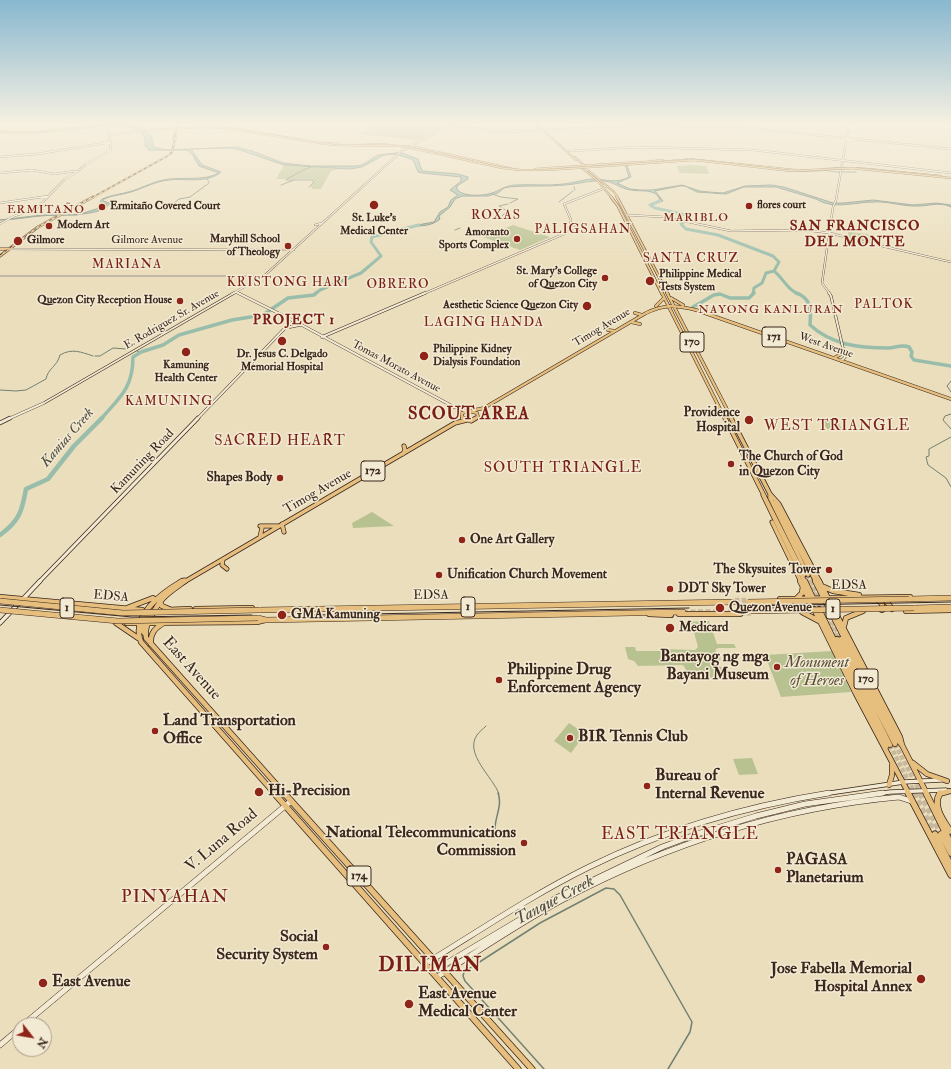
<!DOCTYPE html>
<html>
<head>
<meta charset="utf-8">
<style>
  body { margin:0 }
  #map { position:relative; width:951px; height:1069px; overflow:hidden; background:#ebdebc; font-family:"IM FELL Double Pica",serif }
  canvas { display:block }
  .north { position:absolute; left:12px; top:1017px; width:40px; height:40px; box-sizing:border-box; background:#f2ead3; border:1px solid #a99c8a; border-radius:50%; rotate:121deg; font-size:11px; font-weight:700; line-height:16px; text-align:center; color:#3b271d }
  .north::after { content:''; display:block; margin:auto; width:14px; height:18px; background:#8f2418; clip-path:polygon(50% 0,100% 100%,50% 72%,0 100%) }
</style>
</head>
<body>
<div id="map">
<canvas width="951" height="1069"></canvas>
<div class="north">N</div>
</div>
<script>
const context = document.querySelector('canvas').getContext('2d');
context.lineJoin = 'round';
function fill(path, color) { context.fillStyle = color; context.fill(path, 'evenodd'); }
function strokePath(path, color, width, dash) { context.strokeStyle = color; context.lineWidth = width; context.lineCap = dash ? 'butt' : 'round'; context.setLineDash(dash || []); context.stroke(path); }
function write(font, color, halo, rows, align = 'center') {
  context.font = font + ' "IM FELL Double Pica",serif'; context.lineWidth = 3; context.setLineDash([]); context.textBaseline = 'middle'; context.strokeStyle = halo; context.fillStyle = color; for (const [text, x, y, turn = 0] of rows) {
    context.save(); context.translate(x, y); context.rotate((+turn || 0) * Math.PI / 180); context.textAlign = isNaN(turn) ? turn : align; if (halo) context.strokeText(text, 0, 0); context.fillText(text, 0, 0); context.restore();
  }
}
fill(new Path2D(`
  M377 123H418L443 127 418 140 358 134Z
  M284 165 339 169 336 170 331 171 321 189H312L313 188 310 187 314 182 312 179H276Z
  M691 165 706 166 709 174 679 173 677 166Z
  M513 225 550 237 520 250 483 237Z
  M848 232 866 234 883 238 876 243 849 237Z
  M835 418 842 429H827L820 419Z
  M372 512 394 526 353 528 352 523Z
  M709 621 717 644H734L736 648H718L715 650C718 656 724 656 718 665L735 677 691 679 684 666 682 665 638 666 634 661 628 659 625 647H635L636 651H661L662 649 695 650 698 647 692 625 689 623 685 624V622Z
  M832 651 851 692 781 697 765 655Z
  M569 723 585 734 571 753 554 741Z
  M752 758 758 774 739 775 733 759Z`), '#b8c190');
const water = new Path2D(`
  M115 123C130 123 155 126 153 147L166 150 236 147 252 151 283 163 311 166H356L362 165 378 155 395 153H402L418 159 422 171 458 174 468 177V179L457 186V190C465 197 482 196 492 193 501 190 504 186 515 185 531 184 547 186 564 184 573 183 582 180 591 179 605 179 617 184 629 177L625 165H627L631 177 617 183 630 189 640 190H652L682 185 700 191 709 192 723 193 745 186 771 185 784 187 833 203H843L873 200 913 205 936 203 951 205V207C939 201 927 207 914 206 901 206 887 201 874 202 854 202 834 210 816 199L776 187H744L726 194 697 192 685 186H680L655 191 663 201 654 203 660 200C656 188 641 192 631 190 621 189 614 182 605 181 591 180 578 184 565 185 546 187 527 185 509 187L504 188 498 193 488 196H462L455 199 450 207 439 216 440 219C432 226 422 226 412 226L434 222 440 212 448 207 451 200 458 195 450 190 461 181V177L422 173 418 172 414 162 411 159 396 154 384 155 362 167 350 169 284 165 243 151 232 148 191 149 202 165 221 172C207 184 186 178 169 180 156 181 144 188 131 192 122 195 112 195 104 199L103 201 110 203C102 218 56 214 41 216 27 217 14 220 0 220L42 215H77L106 206 107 204 100 202 102 199C111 195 122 194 132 191 144 187 157 180 170 179 187 177 203 181 219 173L199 166 192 154 187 150H149L145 146V138L141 133 126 125H109L39 133H0V131L34 132Z`);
fill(water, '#99bdab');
strokePath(water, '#738172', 1);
strokePath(new Path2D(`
  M306 169 311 167
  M825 170 836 172H856
  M207 179 209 182
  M287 179 305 169
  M286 180H312L314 182 309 187
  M281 185 294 180
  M574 187 575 190
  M492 194 501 197 518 199 510 203
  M559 202 573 191
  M173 204 179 199 190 197 209 183
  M502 216 507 211 499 206 508 204
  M455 230 460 228
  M137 351 141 352
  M95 356H100L113 348 126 349
  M951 381 947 386 951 392
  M0 390 16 391 26 390 46 379C48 368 57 367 60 355 72 348 81 352 93 356
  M951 414 945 416 943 420 951 429
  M951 437 929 449V456L926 457 928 465 946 478 951 487
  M486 726C483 729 479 732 477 735 464 754 493 777 499 794`), '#738172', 1);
strokePath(new Path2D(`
  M495 831C494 818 503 806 498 793
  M544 1069 465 981 463 976 464 972 540 923 606 888 614 889 620 895 692 1022 690 1032 668 1069`), '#738172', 1.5);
strokePath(new Path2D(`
  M660 201 650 205 655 208 687 215V219L681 224 686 229 718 235 773 256 779 262 774 271
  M774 271C783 278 788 291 799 294
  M315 294 320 290 361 273 381 256 371 242 372 237 419 225
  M753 294 754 288 762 283 766 273 774 271`), '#99bdab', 3);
strokePath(new Path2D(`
  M796 293C812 298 811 311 810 325 832 345 859 348 888 348 895 348 901 344 909 347L912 352 911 356 914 360 951 366
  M714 295 720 294 730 298H749L754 293
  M702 302 712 296
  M693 307 700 303
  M101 419C120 397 133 388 133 357L141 352 163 345 179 335 232 320 263 315 288 298 314 295 316 293`), '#99bdab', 3.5);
strokePath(new Path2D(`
  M0 535C19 521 22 512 26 489L48 479 74 446 102 418`), '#99bdab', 4.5);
strokePath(new Path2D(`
  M577 160 589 171`), '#c8b99c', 1.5, [1.5, 0.5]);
strokePath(new Path2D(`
  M804 575 808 582
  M808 575 812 582`), '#c8b99c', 3.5, [3.5, 1.5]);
strokePath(new Path2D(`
  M807 581 837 639
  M811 581 841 639
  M735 600H747
  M814 600 819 609
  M740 614 753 613
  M895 744 921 794
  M890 745 915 794`), '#c8b99c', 4.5, [4.5, 2]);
strokePath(new Path2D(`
  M914 793 935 834
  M920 793 941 834`), '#c8b99c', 5.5, [5.5, 3]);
strokePath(new Path2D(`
  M735 602H748
  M683 612 751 611`), '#c8b99c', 5, [5, 2.5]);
const secondaryFar4 = new Path2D(`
  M451 125 507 132 542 130
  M545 130 635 125 738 127 951 149
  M109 135 147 130
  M569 151 637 147 753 150 951 173
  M37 154 111 142
  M0 157 37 154
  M0 173 32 170 54 174 76 171
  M836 200 849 123
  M0 203 49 196
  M627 215 665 217 731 231 804 230 830 233 845 237
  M0 224 14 216 36 209 65 179 77 172 86 164 111 150 108 127 106 123
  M315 225 322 223
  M570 226 571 220 564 204 605 188
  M570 226H576L581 229 573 231 567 229Z
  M843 237 951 262
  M9 249 294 250
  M0 276H262
  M236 292 240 294
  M232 294 265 275 403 150 447 127
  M423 294 571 231
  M830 294 822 283 833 207 836 200`);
const secondaryFar3 = new Path2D(`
  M238 293 298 323 454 407 467 411
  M829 293 831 296 845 357 841 361
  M290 327 300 325
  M322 337 425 293
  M8 419 44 403 234 293
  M197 419 288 325 296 321`);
const secondaryFar2 = new Path2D(`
  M0 423 10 418
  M39 582 198 418`);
const secondaryFar1 = new Path2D(`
  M23 599 40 581
  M0 623 19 603
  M823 794 904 782 941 780
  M875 794 890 792 946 790`);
const secondary = new Path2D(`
  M521 906 525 916
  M425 964C479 931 532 895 589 867 664 830 747 806 829 793
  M432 972 556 898 662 847 697 834 756 816 805 804 883 793
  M437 977C478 951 518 924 560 901 667 844 779 808 899 797L911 801
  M23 1025 291 801
  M0 1045 20 1028`);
const primaryFar5 = new Path2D(`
  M535 123 576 160
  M205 126 230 128 303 140
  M173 139 177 123
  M325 143 339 144
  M383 145 415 147 513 169
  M575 157 585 166
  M688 159 795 170
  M646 163 690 160
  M582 168 599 182
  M857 168 941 176
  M535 169 638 162
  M823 169 851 168
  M589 171 614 192 618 198
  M793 171 825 170
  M598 181 612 198
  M92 198 169 155 172 152 179 123`);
const primaryFar4 = new Path2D(`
  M611 197 618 206 662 294
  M617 197 668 294
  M0 249H9
  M0 256 38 227 93 197`);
const primaryFar3 = new Path2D(`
  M662 293 725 419
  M667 293 732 419
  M671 298 683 305
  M656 306 664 298
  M635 313 642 315
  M631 322 640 324
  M608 330 615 331
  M834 358 843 353
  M470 411 484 408 646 313C665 304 676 305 696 310L951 399
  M466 419 462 418V413L469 411 477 413 478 417 474 419`);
const primaryFar2 = new Path2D(`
  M463 418 471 421 476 418
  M725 418 804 575
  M731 418 770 494 779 504 820 582
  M403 454 405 450 404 446
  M763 495 805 582
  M770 495V498L808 575
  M775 502 816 582
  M772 522 801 582
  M282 524 284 532
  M260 526H278
  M260 537 262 528
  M223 559 222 565 227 569
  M180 582 184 580
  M184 582 455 423 467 420`);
const primaryFar1 = new Path2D(`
  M182 581C162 593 130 615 141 642L275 794
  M185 581C167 594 161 597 151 617 147 625 145 629 146 638L285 794
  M800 581 809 599
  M805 581 813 598
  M815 581 895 737 902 745 927 794
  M819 581 900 737 902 745
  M824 587 833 591 859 595
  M0 597 142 610
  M797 598 802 593 803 586
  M884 598 892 609
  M780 599 910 597
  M877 599 882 604V610
  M159 600 162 606 169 609
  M127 608 153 598
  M196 609 252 608
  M814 609 855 692 909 794
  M819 609 886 747
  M166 610 190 609
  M906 611 951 610
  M802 612 819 621
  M649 614 671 615
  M679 614H740
  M116 623 138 638
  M127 623 257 622 265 620
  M844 626 846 618 863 611
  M145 634 142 630 149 612
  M837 639 890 745
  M841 639 895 744
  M151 644C150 633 155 628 164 623
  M913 763 927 774 947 781
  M889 785 892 775V764
  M939 794 950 791`);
const primary = new Path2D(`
  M274 793 518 1069
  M284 793 532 1069
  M908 793 951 875
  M926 793 951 844
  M940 793C932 806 943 820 950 831
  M935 834 951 866
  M941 834 951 853`);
const highwayFar1 = new Path2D(`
  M360 145 387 144
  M686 159 743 165
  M661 162 679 160
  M635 163 663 160
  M551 169 561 168`);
const highway = new Path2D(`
  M909 599 951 598
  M914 608 951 607
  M259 610 735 602
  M258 618 266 620 683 612`);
strokePath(secondaryFar4, '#3b271d', 2);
strokePath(secondaryFar3, '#3b271d', 3);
strokePath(secondaryFar2, '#3b271d', 4.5);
strokePath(secondaryFar1, '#3b271d', 5);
strokePath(secondary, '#3b271d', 6);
strokePath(primaryFar5, '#3b271d', 2);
strokePath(primaryFar4, '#3b271d', 3);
strokePath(primaryFar3, '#3b271d', 3.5);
strokePath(primaryFar2, '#3b271d', 5);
strokePath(primaryFar1, '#3b271d', 6);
strokePath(primary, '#3b271d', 7);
strokePath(highwayFar1, '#3b271d', 2);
strokePath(highway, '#3b271d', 6);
strokePath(secondaryFar4, '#f2ead3', 1.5);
strokePath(secondaryFar3, '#f2ead3', 2);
strokePath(secondaryFar2, '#f2ead3', 3);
strokePath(secondaryFar1, '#f2ead3', 3.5);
strokePath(secondary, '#f2ead3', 5);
strokePath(primaryFar5, '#e6bf7e', 1.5);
strokePath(primaryFar4, '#e6bf7e', 2);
strokePath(primaryFar3, '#e6bf7e', 2.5);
strokePath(primaryFar2, '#e6bf7e', 3.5);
strokePath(primaryFar1, '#e6bf7e', 4.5);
strokePath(primary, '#e6bf7e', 5.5);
strokePath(highwayFar1, '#e6bf7e', 1.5);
strokePath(highway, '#e6bf7e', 5);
strokePath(new Path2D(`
  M0 605 132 617 252 615
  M749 606 951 602
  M313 615 689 608`), '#3b271d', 1);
strokePath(new Path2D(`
  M0 255 41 225 168 156 172 152 178 123`), '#3b271d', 1, [3, 3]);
const highwayBridgeFar1 = new Path2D(`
  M0 132H35L119 124H127L146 130 206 127 223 128 333 145 402 146 502 168 521 170H548L694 160 791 171 850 168 951 178`);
const highwayBridge = new Path2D(`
  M0 601 123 613 259 610
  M748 602 909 599
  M0 610 118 621 258 618
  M751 611 914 608`);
strokePath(highwayBridgeFar1, '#3b271d', 2, []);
strokePath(highwayBridge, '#3b271d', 6, []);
strokePath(highwayBridgeFar1, '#e6bf7e', 1.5);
strokePath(highwayBridge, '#e6bf7e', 5);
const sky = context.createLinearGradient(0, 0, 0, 273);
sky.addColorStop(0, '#88b8d0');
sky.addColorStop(0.45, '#f6f0e1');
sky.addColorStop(1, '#f6f0e100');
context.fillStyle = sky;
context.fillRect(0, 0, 951, 273);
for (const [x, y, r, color] of [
  [374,205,5,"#8f2418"],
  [749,206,4,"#8f2418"],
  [102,207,4,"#8f2418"],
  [49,226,4,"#8f2418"],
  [517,239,4,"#8f2418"],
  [18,241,5,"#8f2418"],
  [288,246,4,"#8f2418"],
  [605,278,4,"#8f2418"],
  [650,281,5,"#8f2418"],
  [180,301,4,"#8f2418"],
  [587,306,5,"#8f2418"],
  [282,341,5,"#8f2418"],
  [186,352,5,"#8f2418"],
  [424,356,5,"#8f2418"],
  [749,420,5,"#8f2418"],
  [731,464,4,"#8f2418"],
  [280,478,4,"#8f2418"],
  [462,540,4,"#8f2418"],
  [829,570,4,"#8f2418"],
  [439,575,4,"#8f2418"],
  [670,589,4,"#8f2418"],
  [720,608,5,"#8f2418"],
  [282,615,5,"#8f2418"],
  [670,628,5,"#8f2418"],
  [777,667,4,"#8f2418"],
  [499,680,4,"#8f2418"],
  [155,731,4,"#8f2418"],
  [570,738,4,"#8f2418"],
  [647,786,4,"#8f2418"],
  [259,792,5,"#8f2418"],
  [524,843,4,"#8f2418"],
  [778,870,4,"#8f2418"],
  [326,947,4,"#8f2418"],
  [921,979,5,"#8f2418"],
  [43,983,5,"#8f2418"],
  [409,1004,5,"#8f2418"]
]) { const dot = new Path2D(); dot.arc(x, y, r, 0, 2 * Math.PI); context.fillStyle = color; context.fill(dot); strokePath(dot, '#f2ead3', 1.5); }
write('bold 11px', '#3b271d', '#f2ead3', [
  ["flores court",757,206],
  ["Ermitaño Covered Court",110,207],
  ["St. Luke's",374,219,"center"],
  ["Medical Center",374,232,"center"],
  ["Modern Art",57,226],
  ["Amoranto",509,233,"right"],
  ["Sports Complex",509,246,"right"],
  ["Maryhill School",280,240,"right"],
  ["of Theology",280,253,"right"],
  ["Gilmore",27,241],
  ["St. Mary's College",597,272,"right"],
  ["of Quezon City",597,285,"right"],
  ["Philippine Medical",659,275],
  ["Tests System",659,288],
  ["Quezon City Reception House",172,301,"right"],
  ["Aesthetic Science Quezon City",578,306,"right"],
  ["Philippine Kidney",433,350],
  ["Dialysis Foundation",433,363],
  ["Dr. Jesus C. Delgado",282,355,"center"],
  ["Memorial Hospital",282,368,"center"],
  ["Kamuning",186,366,"center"],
  ["Health Center",186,379,"center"]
], 'left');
write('11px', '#3b271d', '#f2ead3', [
  ["Gilmore Avenue",147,241],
  ["E. Rodriguez Sr. Avenue",172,320,-30],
  ["Timog Avenue",602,328,-31],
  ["West Avenue",826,346,19],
  ["Tomas Morato Avenue",396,367,28]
]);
context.letterSpacing = '1px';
write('12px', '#7a1f14', '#f2ead3', [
  ["ERMITAÑO",46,210],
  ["MARIBLO",696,218],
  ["NAYONG KANLURAN",771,310]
]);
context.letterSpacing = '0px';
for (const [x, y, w] of [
  [774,337,24],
  [692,342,24],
  [373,471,24],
  [468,607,14],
  [67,608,14],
  [833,609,14],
  [866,679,24],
  [359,876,24]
]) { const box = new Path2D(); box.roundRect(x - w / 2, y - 10, w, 20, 3); context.fillStyle = '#f2ead3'; context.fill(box); strokePath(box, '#3b271d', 1); }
write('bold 12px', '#3b271d', null, [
  ["171",774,337],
  ["170",692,342],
  ["172",373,471],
  ["1",468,607],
  ["1",67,608],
  ["1",833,609],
  ["170",866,679],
  ["174",359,876]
]);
context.letterSpacing = '1px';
write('13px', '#7a1f14', '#f2ead3', [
  ["ROXAS",496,216],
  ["PALIGSAHAN",583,230],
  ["SANTA CRUZ",691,259],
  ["MARIANA",127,265],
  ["KRISTONG HARI",288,283],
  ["OBRERO",398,285],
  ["PALTOK",884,305],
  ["LAGING HANDA",484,323],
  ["KAMUNING",169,402]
]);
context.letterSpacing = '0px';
write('bold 13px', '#3b271d', '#f2ead3', [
  ["Providence",740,413,"right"],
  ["Hospital",740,428,"right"],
  ["The Church of God",739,457],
  ["in Quezon City",739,472],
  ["Shapes Body",272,478,"right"],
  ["One Art Gallery",470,540],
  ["The Skysuites Tower",821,570,"right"],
  ["Unification Church Movement",447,575],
  ["DDT Sky Tower",678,589],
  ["Quezon Avenue",729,608],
  ["GMA Kamuning",291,615],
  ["Medicard",679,628]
], 'left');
write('13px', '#3b271d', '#f2ead3', [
  ["Kamuning Road",143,462,-46],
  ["Timog Avenue",318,492,-30],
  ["EDSA",849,586,-1],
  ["EDSA",431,596,-1],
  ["EDSA",111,597,5]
]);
context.letterSpacing = '1px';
write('bold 14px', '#7a1f14', '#f2ead3', [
  ["SAN FRANCISCO",855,227],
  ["DEL MONTE",855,243],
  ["PROJECT 1",294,321]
]);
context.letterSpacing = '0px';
write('italic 14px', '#524c40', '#f2ead3', [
  ["Kamias Creek",68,438,-49]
]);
context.letterSpacing = '1px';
write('15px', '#7a1f14', '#f2ead3', [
  ["WEST TRIANGLE",837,427],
  ["SACRED HEART",280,442],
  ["SOUTH TRIANGLE",563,469]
]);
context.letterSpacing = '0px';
write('bold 16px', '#3b271d', '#f2ead3', [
  ["Bantayog ng mga",769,658,"right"],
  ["Bayani Museum",769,676,"right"],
  ["Philippine Drug",507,671],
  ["Enforcement Agency",507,689],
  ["Land Transportation",163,722],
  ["Office",163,740],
  ["BIR Tennis Club",578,738],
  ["Bureau of",655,777],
  ["Internal Revenue",655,795],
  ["Hi-Precision",268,792],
  ["National Telecommunications",516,834,"right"],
  ["Commission",516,852,"right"],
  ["PAGASA",786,861],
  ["Planetarium",786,879],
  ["Social",318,938,"right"],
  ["Security System",318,956,"right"],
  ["Jose Fabella Memorial",912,970,"right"],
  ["Hospital Annex",912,988,"right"],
  ["East Avenue",52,983],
  ["East Avenue",418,995],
  ["Medical Center",418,1013]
], 'left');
write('italic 16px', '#5a4e3a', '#f2ead3', [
  ["Monument",817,664],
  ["of Heroes",817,682]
]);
write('16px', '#3b271d', '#f2ead3', [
  ["East Avenue",191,669,48],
  ["V. Luna Road",222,841,-40]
]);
context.letterSpacing = '1px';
write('bold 17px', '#7a1f14', '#f2ead3', [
  ["SCOUT AREA",469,415]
]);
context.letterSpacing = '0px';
context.letterSpacing = '1px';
write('17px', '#7a1f14', '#f2ead3', [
  ["EAST TRIANGLE",680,835]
]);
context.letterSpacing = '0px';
write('italic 17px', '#524c40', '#f2ead3', [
  ["Tanque Creek",555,901,-28]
]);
context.letterSpacing = '1px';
write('18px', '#7a1f14', '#f2ead3', [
  ["PINYAHAN",175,898]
]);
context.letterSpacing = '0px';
context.letterSpacing = '1px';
write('bold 20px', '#7a1f14', '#f2ead3', [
  ["DILIMAN",430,967]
]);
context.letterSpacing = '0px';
</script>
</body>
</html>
